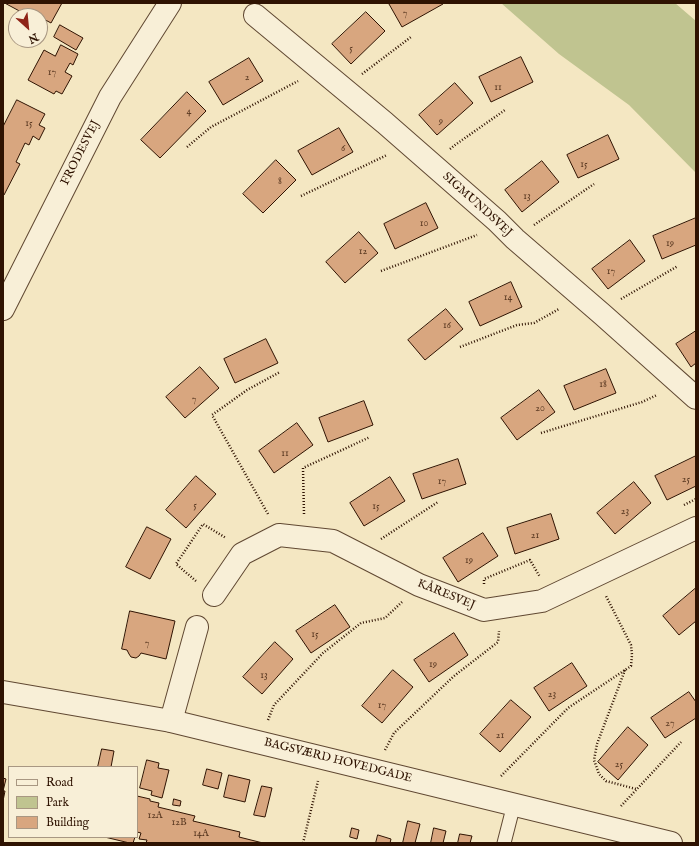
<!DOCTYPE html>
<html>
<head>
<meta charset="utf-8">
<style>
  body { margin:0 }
  #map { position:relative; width:699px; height:846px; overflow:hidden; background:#f4e7c2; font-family:"IM FELL English",serif }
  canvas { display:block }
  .frame { position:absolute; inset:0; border:4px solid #2f1302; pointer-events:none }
  .legend { position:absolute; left:8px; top:766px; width:130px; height:72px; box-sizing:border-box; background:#f8efd7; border:1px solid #a89782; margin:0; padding:5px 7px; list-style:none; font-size:12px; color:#2f1302 }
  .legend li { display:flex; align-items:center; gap:8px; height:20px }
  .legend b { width:20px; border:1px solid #a89782 }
  .north { position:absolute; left:8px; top:8px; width:40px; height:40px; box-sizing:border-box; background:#f8efd7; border:1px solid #a89782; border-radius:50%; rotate:153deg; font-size:11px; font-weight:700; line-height:16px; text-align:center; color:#2f1302 }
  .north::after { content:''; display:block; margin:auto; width:14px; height:18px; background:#8f2418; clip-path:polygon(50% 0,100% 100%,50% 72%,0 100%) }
</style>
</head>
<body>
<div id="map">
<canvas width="699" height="846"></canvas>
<div class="frame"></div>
<ul class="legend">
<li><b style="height:5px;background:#f8efd7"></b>Road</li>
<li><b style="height:11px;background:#c0c490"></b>Park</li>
<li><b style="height:11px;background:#d8a67f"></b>Building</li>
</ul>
<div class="north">N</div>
</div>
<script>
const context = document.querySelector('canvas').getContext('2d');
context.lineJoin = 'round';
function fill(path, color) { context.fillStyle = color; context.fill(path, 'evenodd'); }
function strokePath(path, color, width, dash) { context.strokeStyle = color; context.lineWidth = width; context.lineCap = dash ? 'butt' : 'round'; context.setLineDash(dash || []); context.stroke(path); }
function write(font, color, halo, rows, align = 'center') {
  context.font = font + ' "IM FELL English",serif'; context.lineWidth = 3; context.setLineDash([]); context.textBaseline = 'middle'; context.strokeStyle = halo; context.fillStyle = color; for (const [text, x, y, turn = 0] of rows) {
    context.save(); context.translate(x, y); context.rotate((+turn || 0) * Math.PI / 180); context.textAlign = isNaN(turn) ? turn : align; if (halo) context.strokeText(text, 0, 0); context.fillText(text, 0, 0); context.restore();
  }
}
fill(new Path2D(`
  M501 3H675L696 21V173L629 105 559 54Z`), '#c0c490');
const building = new Path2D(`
  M5 3H62L51 23 40 17V16H38L26 10 24 13Z
  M391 3H443V4L402 27 389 4Z
  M366 12 385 31 351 64 332 44Z
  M60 25 83 38 76 50 54 37Z
  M61 45 78 54 73 65 70 63 65 72 72 76 62 94 56 91 54 94 28 80 44 50 55 56Z
  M521 57 533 82 491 102 479 77Z
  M249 58 263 81 223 105 209 82Z
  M455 83 473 103 437 135 419 115Z
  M187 92 206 111 160 158 141 140Z
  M17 100 45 114 39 125 45 128 39 140 33 136 29 145 25 143 16 162 20 164 4 195H3V127Z
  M339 128 353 152 312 175 298 151Z
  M608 135 619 159 578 178 567 155Z
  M276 160 296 180 263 213 243 194Z
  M542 161 559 182 522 212 505 190Z
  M426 203 438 228 395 249 384 224Z
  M696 218V245L662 259 653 236Z
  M359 232 378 253 345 283 326 262Z
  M630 240 645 261 608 289 592 269Z
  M511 282 522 307 480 326 469 302Z
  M446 309 463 329 425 360 408 340Z
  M696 331V363L691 367 676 344Z
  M266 339 278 363 235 383 224 359Z
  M200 367 219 388 185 418 166 397Z
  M606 369 616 393 574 410 564 386Z
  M539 390 555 412 517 440 501 418Z
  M364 401 373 425 328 442 319 418Z
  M297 423 313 445 274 473 259 451Z
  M696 456V486L667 500 655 476Z
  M458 459 466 484 422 499 413 474Z
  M196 476 216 494 186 528 166 510Z
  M390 477 405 501 364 526 350 503Z
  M634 482 651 503 615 534 597 513Z
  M551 514 559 539 515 554 507 528Z
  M147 527 171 539 150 579 126 567Z
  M483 533 498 556 458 582 443 558Z
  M696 588V621L679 635 663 616Z
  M335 605 350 627 311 653 296 631Z
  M130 611 175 621 166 659 141 653 139 656 136 658 131 657 129 654 127 650 122 649Z
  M454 633 468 655 429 682 414 660Z
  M275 642 293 659 262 694 243 677Z
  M572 663 587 686 549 711 534 688Z
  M393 670 413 687 382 723 362 706Z
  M689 692 696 702V718L665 738 651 718Z
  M511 700 531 717 500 752 480 734Z
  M628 727 648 745 618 780 598 762Z
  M102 749 114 751 111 767H98Z
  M147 760 159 763 158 768 169 770 162 798 151 795 152 791 140 788Z
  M207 769 222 773 218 789 203 785Z
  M229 775 250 780 245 802 224 797Z
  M3 778 6 779 3 791H5L3 801Z
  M262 786 272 788 265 817 254 815Z
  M137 796 150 799V801L159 803 158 807 195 816 193 821 240 832 239 837 263 843H146L147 840 139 839 141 833 137 832Z
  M174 799 181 801 180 806 173 805Z
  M408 821 420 824 415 843H403Z
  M352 828 359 830 357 839 350 837Z
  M434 828 446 831 443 843H431Z
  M460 834 472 836 470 843H458Z
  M378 835 391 839 390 843H376Z
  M105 837H135L133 843H130Z`);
fill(building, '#d8a67f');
strokePath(building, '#2f1302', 1);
const service = new Path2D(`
  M504 843 514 804`);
const minor = new Path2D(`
  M255 15 385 123 497 221 515 239 603 315 696 398
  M3 309 110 97 170 3
  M214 595 242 554 279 535 333 541 419 585 484 610 542 601 696 528
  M171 721 197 627`);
const tertiary = new Path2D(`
  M3 692 171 721 323 758 671 843`);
strokePath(service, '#604832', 15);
strokePath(minor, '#604832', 24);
strokePath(tertiary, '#604832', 24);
strokePath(new Path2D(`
  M362 74 411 37
  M187 147 211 127 298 81
  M450 149 455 145 505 110
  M301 196 387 155
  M534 225 594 184
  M381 271 477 235
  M621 299 678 266
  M460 347 517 325 534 323 559 309
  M541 433 642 402 657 395
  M684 505 696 499
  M268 514 212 415 247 390 280 372
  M304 514 303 468 370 437
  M381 539 438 502
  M196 581 176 564 203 524 226 538
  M484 584V579L530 560 540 577
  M625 670 597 744 594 760 599 774 606 781 636 789
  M268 720 274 705 323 653 361 623 385 618 402 602
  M385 750 394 733 454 676 498 642 499 631
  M501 776 568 708 631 666 632 655 631 645 606 596
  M621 806 681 742
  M303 843 318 781`), '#2f1302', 2.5, [1, 2]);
strokePath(service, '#f8efd7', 13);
strokePath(minor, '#f8efd7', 22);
strokePath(tertiary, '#f8efd7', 22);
write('10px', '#593821', null, [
  ["7",405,14],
  ["5",351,49],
  ["17",52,73],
  ["2",247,78],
  ["11",498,88],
  ["4",189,112],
  ["9",441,122],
  ["15",29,124],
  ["6",343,149],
  ["15",584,165],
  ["8",280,182],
  ["13",527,197],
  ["10",424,224],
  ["19",670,244],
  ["12",363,252],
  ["17",611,272],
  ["14",508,298],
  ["16",447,326],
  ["18",603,385],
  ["7",194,400],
  ["20",540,409],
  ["11",285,454],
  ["25",686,480],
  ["17",442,482],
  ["5",195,506],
  ["15",376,507],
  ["23",625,512],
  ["21",535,536],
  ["19",469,561],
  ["15",315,635],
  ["7",147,644],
  ["19",433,665],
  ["13",264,676],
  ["23",552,695],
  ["17",382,706],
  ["27",670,724],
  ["21",500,736],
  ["25",619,765],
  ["12A",155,816],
  ["12B",179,823],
  ["14A",201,834]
]);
write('12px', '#2f1302', '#f8efd7', [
  ["FRODESVEJ",81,153,-63],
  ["SIGMUNDSVEJ",477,205,42],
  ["KÅRESVEJ",446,595,22],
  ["BAGSVÆRD HOVEDGADE",338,761,14]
]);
</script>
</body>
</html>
